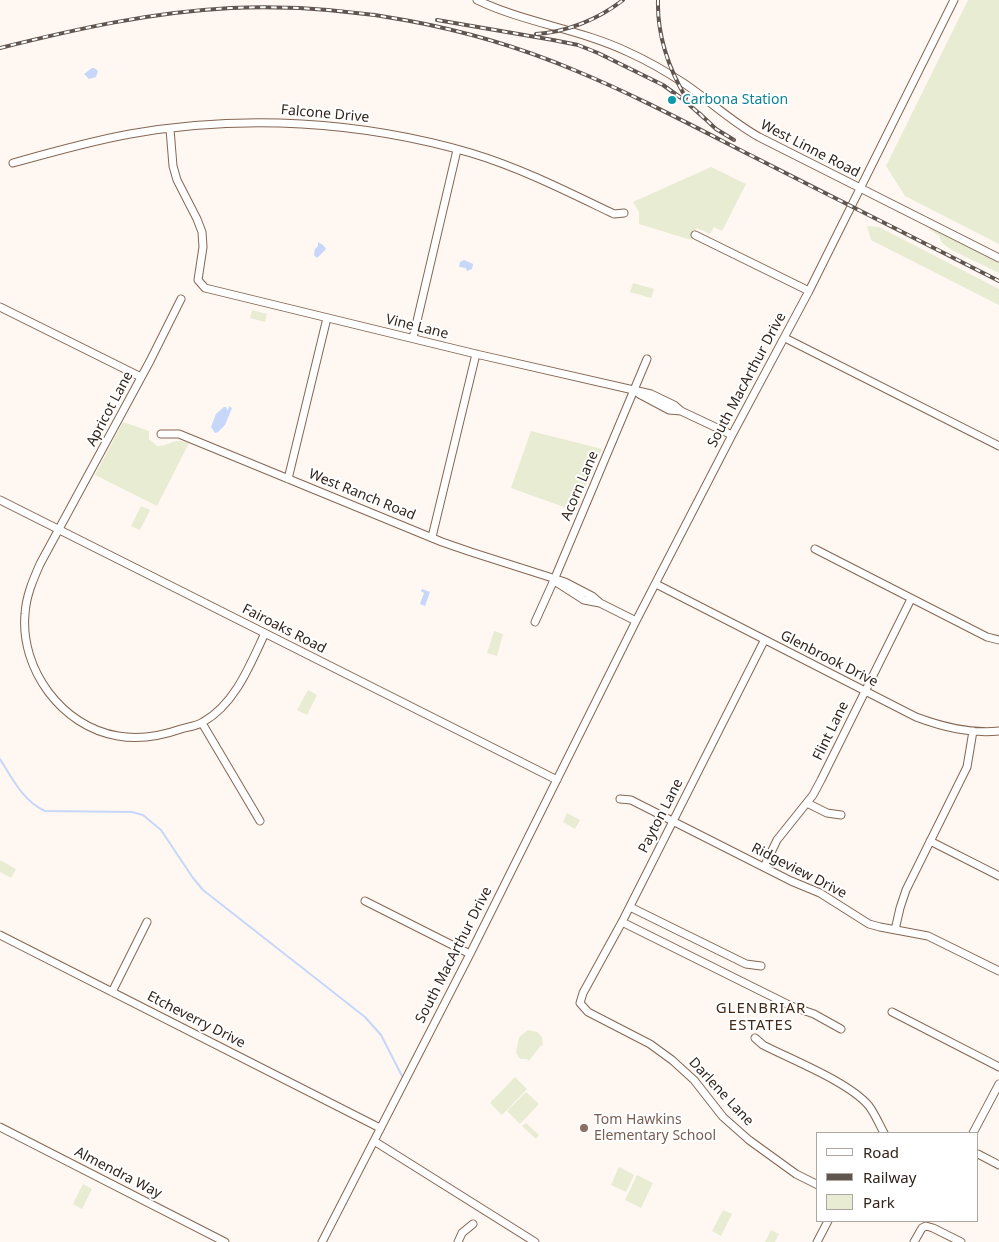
<!DOCTYPE html>
<html>
<head>
<meta charset="utf-8">
<style>
  body { margin:0 }
  #map { position:relative; width:999px; height:1242px; overflow:hidden; background:#fef7f2; font-family:"Noto Sans",sans-serif }
  canvas { display:block }
  .legend { position:absolute; left:816px; top:1132px; width:162px; height:90px; box-sizing:border-box; background:#fff; border:1px solid #ada7a4; margin:0; padding:6px 9px; list-style:none; font-size:15px; color:#31241c }
  .legend li { display:flex; align-items:center; gap:10px; height:25px }
  .legend b { width:25px; border:1px solid #ada7a4 }
</style>
</head>
<body>
<div id="map">
<canvas width="999" height="1242"></canvas>
<ul class="legend">
<li><b style="height:6px;background:#fff"></b>Road</li>
<li><b style="height:6px;background:#61564f"></b>Railway</li>
<li><b style="height:14px;background:#e8ecd3"></b>Park</li>
</ul>
</div>
<script>
const context = document.querySelector('canvas').getContext('2d');
context.lineJoin = 'round';
function fill(path, color) { context.fillStyle = color; context.fill(path, 'evenodd'); }
function strokePath(path, color, width, dash) { context.strokeStyle = color; context.lineWidth = width; context.lineCap = dash ? 'butt' : 'round'; context.setLineDash(dash || []); context.stroke(path); }
function write(font, color, halo, rows, align = 'center') {
  context.font = font + ' "Noto Sans",sans-serif'; context.lineWidth = 4; context.setLineDash([]); context.textBaseline = 'middle'; context.strokeStyle = halo; context.fillStyle = color; for (const [text, x, y, turn = 0] of rows) {
    context.save(); context.translate(x, y); context.rotate((+turn || 0) * Math.PI / 180); context.textAlign = isNaN(turn) ? turn : align; if (halo) context.strokeText(text, 0, 0); context.fillText(text, 0, 0); context.restore();
  }
}
fill(new Path2D(`
  M968 0H999V244L905 196 886 166Z
  M711 167 746 184 722 231 714 227 710 234 697 228 691 240 639 224V212L633 202Z
  M867 226 879 227 999 289V305L871 240Z
  M928 226 999 262V273L952 250 942 243 939 236 930 230Z
  M633 283 654 289 651 298 630 292Z
  M252 310 267 314 265 322 250 318Z
  M123 422 149 431V439L157 446C172 446 172 437 189 443L157 506 95 475Z
  M531 431 602 449 575 511 511 488Z
  M141 506 150 510 140 530 131 526Z
  M494 631 503 634 497 656 487 653Z
  M308 690 317 695 307 715 297 710Z
  M567 813 580 820 575 829 563 822Z
  M0 860 16 869 11 878 0 872Z
  M528 1030 537 1032 542 1037 543 1046 541 1045 529 1061 527 1059H520L516 1053 519 1037Z
  M515 1077 527 1089 502 1115 490 1103Z
  M526 1092 539 1104 520 1124 507 1111Z
  M526 1123 539 1135 536 1139 522 1126Z
  M619 1167 634 1175 626 1192 611 1185Z
  M637 1175 653 1183 641 1208 625 1200Z
  M83 1184 92 1189 82 1209 73 1204Z
  M723 1210 732 1214 721 1236 712 1231Z
  M771 1230 779 1234 775 1242H765Z`), '#e8ecd3');
fill(new Path2D(`
  M92 68H94L98 71 96 77 89 79 84 74Z
  M318 242 323 245 326 249 317 258 314 255 315 249 318 246Z
  M464 260 473 264 472 269 467 271 466 268 459 267 460 262Z
  M229 406 232 408 225 425 218 432 215 433 211 427 216 414 224 407H226L228 411Z
  M422 589 430 592 425 606 420 604 424 593 421 591Z`), '#c6d7f9');
strokePath(new Path2D(`
  M0 759C12 778 23 801 45 811L132 812 143 815 161 830 193 878 203 890 365 1017 381 1035 402 1076`), '#c6d7f9', 2);
const minor = new Path2D(`
  M477 0C525 23 580 29 628 52 648 61 667 72 685 84 710 101 732 122 759 137L999 258
  M170 129 173 166 177 180 197 219 202 232 203 247 198 280 205 288 476 354 651 394 674 405 681 411
  M13 163C52 152 91 141 130 134 243 114 361 121 471 153 521 168 568 192 614 214L624 213
  M695 235 809 291
  M181 299 150 361 40 564C33 580 26 596 25 614 20 669 62 727 118 736 140 740 161 736 181 729 188 727 197 726 203 722 235 704 250 665 265 633
  M0 307 141 377
  M413 338 457 150
  M785 338 999 446
  M639 394 669 410 681 411 732 435
  M161 434H179L442 542 471 552 565 582 592 596 600 603 636 621
  M288 479 327 318
  M0 500 557 780
  M432 537 476 354
  M815 549 987 637 999 640
  M556 582 584 600 600 603
  M656 584 916 717C943 727 970 734 999 731
  M535 622 554 580 647 359
  M764 641 622 922 583 993 580 1003 588 1012 650 1044 672 1060 694 1080 723 1117 749 1140 796 1174 818 1185
  M202 723 260 821
  M620 799 631 800 791 881 820 893 869 924 880 927 928 936 999 971
  M807 803 827 813 841 815
  M930 841 999 876
  M764 867 777 840 813 795 821 780 911 599
  M365 901 470 954
  M630 907 746 964 761 966
  M622 922 791 1006 814 1014 841 1029
  M895 930 900 908 906 890 967 767 973 731
  M0 935 380 1128
  M112 992 147 922
  M892 1012 999 1067
  M755 1038 763 1045C792 1060 849 1082 869 1106 875 1114 879 1124 884 1133
  M0 1127 225 1242
  M973 1133 999 1084
  M374 1141 535 1242
  M978 1154 999 1165
  M322 1242 470 954 636 621 732 435 809 291 954 0
  M458 1242 462 1233 473 1224
  M817 1242 828 1221
  M914 1242 922 1228 926 1226 933 1228 961 1242`);
strokePath(minor, '#856653', 9);
strokePath(minor, '#fff', 7);
const rail = new Path2D(`
  M658 0C657 35 668 67 686 98
  M437 20 553 40 578 45 598 53 663 85 684 100 704 118
  M536 34C567 32 599 19 623 0
  M0 48C76 29 152 12 231 8 347 3 467 25 574 70 635 95 693 126 752 156 834 198 917 239 999 281
  M699 113 716 129 734 140`);
strokePath(rail, '#61564f', 4);
strokePath(rail, '#fff', 2, [5.5]);
for (const [x, y, r, color] of [
  [672,100,5,"#0f9aa8"],
  [584,1128,5,"#8d6e63"]
]) { const dot = new Path2D(); dot.arc(x, y, r, 0, 2 * Math.PI); context.fillStyle = color; context.fill(dot); strokePath(dot, '#fff', 2); }
write('14px', '#0d838f', '#fff', [
  ["Carbona Station",682,100]
], 'left');
write('14px', '#31241c', '#fff', [
  ["Falcone Drive",325,114,5],
  ["West Linne Road",810,149,27],
  ["Vine Lane",417,327,14],
  ["South MacArthur Drive",747,380,-62],
  ["Apricot Lane",110,409,-62],
  ["Acorn Lane",580,486,-67],
  ["West Ranch Road",362,495,22],
  ["Fairoaks Road",284,629,27],
  ["Glenbrook Drive",829,659,27],
  ["Flint Lane",831,731,-64],
  ["Payton Lane",661,816,-63],
  ["Ridgeview Drive",799,871,27],
  ["South MacArthur Drive",454,955,-63],
  ["Etcheverry Drive",196,1020,27],
  ["Darlene Lane",721,1092,47],
  ["Almendra Way",118,1173,27]
]);
write('14px', '#785e54', '#fff', [
  ["Tom Hawkins",594,1120],
  ["Elementary School",594,1136]
], 'left');
context.letterSpacing = '1px';
write('15px', '#432917', '#fff', [
  ["GLENBRIAR",761,1009],
  ["ESTATES",761,1026]
]);
context.letterSpacing = '0px';
</script>
</body>
</html>
